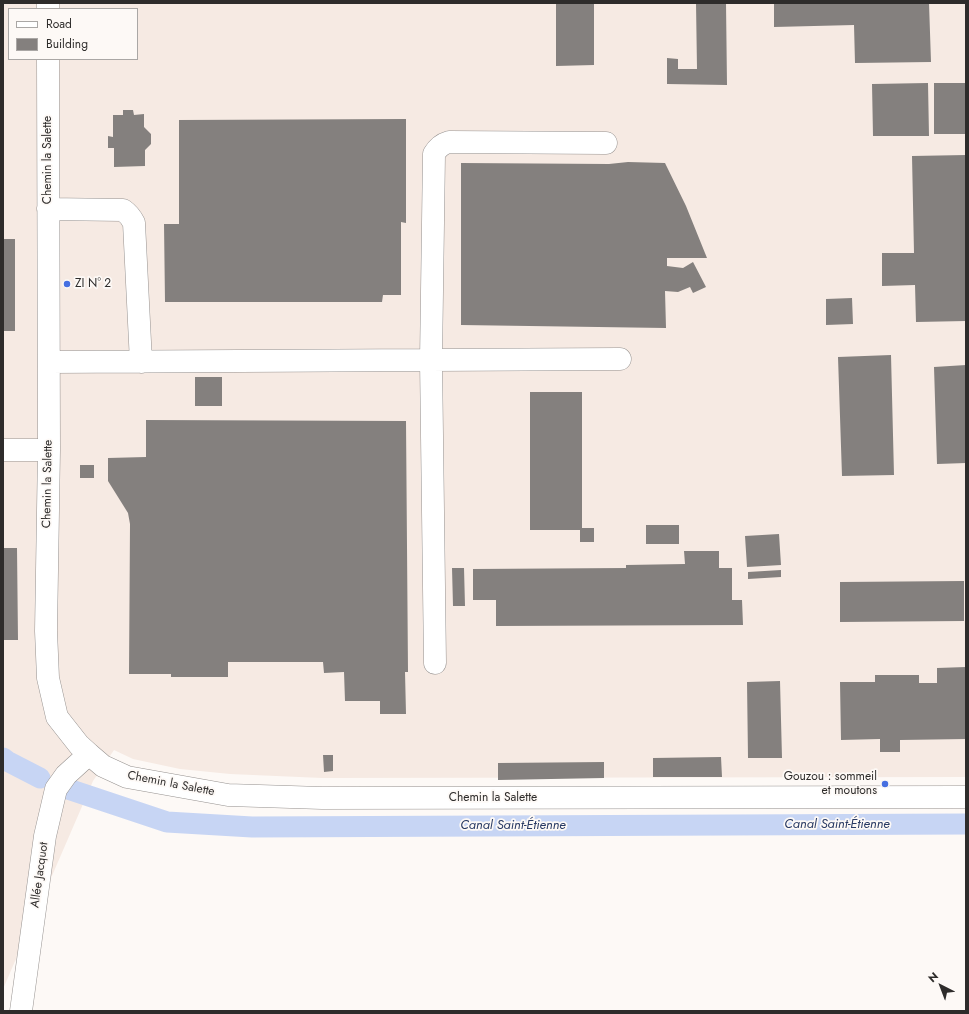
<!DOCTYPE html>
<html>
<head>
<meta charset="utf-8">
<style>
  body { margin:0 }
  #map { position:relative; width:969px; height:1014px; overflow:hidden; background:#fdf9f6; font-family:Jost,sans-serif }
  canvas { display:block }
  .frame { position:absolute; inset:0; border:4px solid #2e2c2b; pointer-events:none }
  .legend { position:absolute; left:8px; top:8px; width:130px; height:52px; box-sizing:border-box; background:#fdf9f6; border:1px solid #aaa7a5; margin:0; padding:5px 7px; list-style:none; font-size:12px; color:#2e2c2b }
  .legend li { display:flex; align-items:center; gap:8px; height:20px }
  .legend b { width:20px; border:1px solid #aaa7a5 }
  .north { position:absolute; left:921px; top:966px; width:40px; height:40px; -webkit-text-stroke:3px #fdf9f6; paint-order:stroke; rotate:318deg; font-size:11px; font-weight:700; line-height:16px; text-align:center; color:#2e2c2b }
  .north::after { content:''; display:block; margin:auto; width:14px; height:18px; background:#2e2c2b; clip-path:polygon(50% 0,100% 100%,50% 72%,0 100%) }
</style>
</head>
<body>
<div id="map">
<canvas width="969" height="1014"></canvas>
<div class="frame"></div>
<ul class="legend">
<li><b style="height:5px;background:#fff"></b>Road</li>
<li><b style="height:11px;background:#84807e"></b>Building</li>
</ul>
<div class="north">N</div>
</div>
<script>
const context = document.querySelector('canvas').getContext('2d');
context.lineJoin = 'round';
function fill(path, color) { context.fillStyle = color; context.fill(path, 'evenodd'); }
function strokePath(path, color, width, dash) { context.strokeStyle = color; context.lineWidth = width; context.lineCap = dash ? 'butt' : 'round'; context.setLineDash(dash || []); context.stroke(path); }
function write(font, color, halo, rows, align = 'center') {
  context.font = font + ' Jost,sans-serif'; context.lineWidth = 3.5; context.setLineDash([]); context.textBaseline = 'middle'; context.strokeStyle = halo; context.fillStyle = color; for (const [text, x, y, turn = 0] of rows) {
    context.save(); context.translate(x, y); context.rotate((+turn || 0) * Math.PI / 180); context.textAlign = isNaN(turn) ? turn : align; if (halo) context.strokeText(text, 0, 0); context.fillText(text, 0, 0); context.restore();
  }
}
fill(new Path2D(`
  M3 3H966V777L322 778 230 774 180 769 133 759 114 750 93 781 3 989ZM9 9H137V59H9Z`), '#f6eae3');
strokePath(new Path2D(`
  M3 758 7 761 40 778
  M65 788 167 822 252 827 966 824`), '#c7d5f4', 21);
fill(new Path2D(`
  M556 3H594V65L556 66Z
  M696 3H726L727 85 667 84V58L678 59V69H697Z
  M774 3H929L931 62 855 63 854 25 774 27Z
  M928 83 929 136H873L872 84Z
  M934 83H966V134H934Z
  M123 110H133L134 115 144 114V127L151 134V144L145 150V166L114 167V148H108V136L113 137V115H123Z
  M406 119V223L401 222V295H383L382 302H165L164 224H179V120Z
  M966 155V321L916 322 915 285 882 286V253H914L912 156Z
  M628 162 665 163 686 206 707 258H667V266L683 268 693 262 706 287 693 293 690 287 678 292 665 291 666 328 461 325V163L609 164Z
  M3 239H15V331H3Z
  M852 298 853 324 826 325V299Z
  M891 355 894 475 842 476 838 357Z
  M966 365V463L937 464 934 367Z
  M195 377H222V406H195Z
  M530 392H582V528H594V542H580V530H530Z
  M146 420 406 421 408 672H405L406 714H380V701H345L344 672 324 673 323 662H228V677H171V674H129L130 524 128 513 108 481V458L146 457Z
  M80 465H94V478H80Z
  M646 525H679V544H646Z
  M779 534 781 565 747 567 745 536Z
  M3 548H17L18 640H3Z
  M684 551H719V568H732V600H742L743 625 496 626V600H473V569L626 568V565L685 564Z
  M452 568H464L465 606H453Z
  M781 570V577L748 579V572Z
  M964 581V621L840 622V582Z
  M966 667V739L900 740V752H880V739L841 740 840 682H875V675H919V683H937V668Z
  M780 681 782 758H748L747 682Z
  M323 755H333V771L324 772Z
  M721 757 722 777H653V758Z
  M604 762V778L498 780V763Z`), '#84807e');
const minor = new Path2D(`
  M48 3V9
  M48 59 49 450 46 631 48 678 57 717 79 745 89 754 103 766 127 777 228 795 322 798 966 797
  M48 209 123 210C129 214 131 217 134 223L141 362
  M49 362 620 359
  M3 450H49
  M435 663 431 360 434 154C438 147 442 144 449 142L606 143
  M21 1011 45 836 56 789 66 775 89 754`);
strokePath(minor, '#969290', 23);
strokePath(minor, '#fff', 22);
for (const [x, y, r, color] of [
  [67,284,4,"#466fe1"],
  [885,784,4,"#466fe1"]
]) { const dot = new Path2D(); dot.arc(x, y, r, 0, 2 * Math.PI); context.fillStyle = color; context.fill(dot); strokePath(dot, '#fdf9f6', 1.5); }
write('12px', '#2e2c2b', '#fdf9f6', [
  ["Chemin la Salette",48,160,-90],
  ["Chemin la Salette",48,484,-89],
  ["Chemin la Salette",171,784,11],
  ["Chemin la Salette",493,798],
  ["Allée Jacquot",40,875,-82]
]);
write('12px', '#2e2c2b', '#fdf9f6', [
  ["ZI N° 2",75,284],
  ["Gouzou : sommeil",877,777,"right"],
  ["et moutons",877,791,"right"]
], 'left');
write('italic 13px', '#293a64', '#fdf9f6', [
  ["Canal Saint-Étienne",837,825],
  ["Canal Saint-Étienne",513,826]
]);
</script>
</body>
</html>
